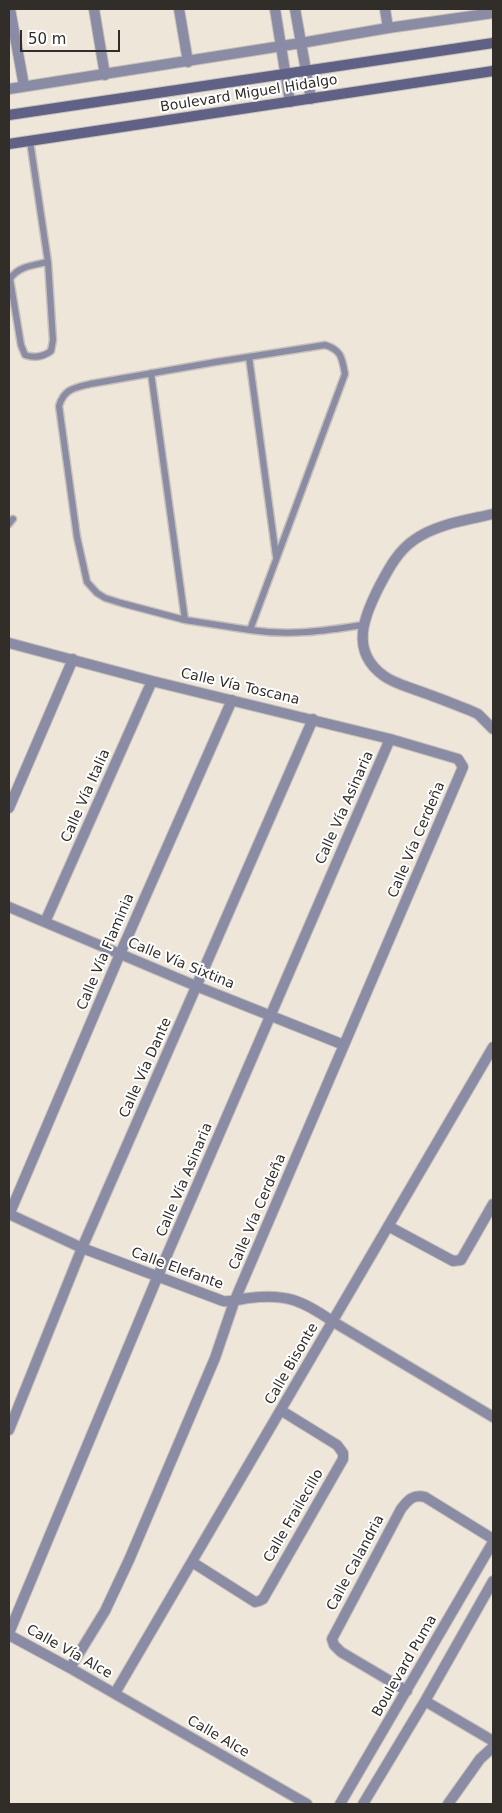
<!DOCTYPE html>
<html>
<head>
<meta charset="utf-8">
<style>
  body { margin:0 }
  #map { position:relative; width:502px; height:1813px; overflow:hidden; background:#ede6d9; font-family:"DejaVu Sans",sans-serif }
  canvas { display:block }
  .frame { position:absolute; inset:0; border:10px solid #312e29; pointer-events:none }
  .scale { position:absolute; left:20px; top:30px; width:100px; height:22px; box-sizing:border-box; border:2px solid #312e29; border-top:0; padding-left:6px; font-size:15px; line-height:18px; white-space:nowrap; color:#312e29; -webkit-text-stroke:4px #fff; paint-order:stroke }
</style>
</head>
<body>
<div id="map">
<canvas width="502" height="1813"></canvas>
<div class="frame"></div>
<div class="scale">50 m</div>
</div>
<script>
const context = document.querySelector('canvas').getContext('2d');
context.lineJoin = 'round';
function strokePath(path, color, width, dash) { context.strokeStyle = color; context.lineWidth = width; context.lineCap = dash ? 'butt' : 'round'; context.setLineDash(dash || []); context.stroke(path); }
function write(font, color, halo, rows, align = 'center') {
  context.font = font + ' "DejaVu Sans",sans-serif'; context.lineWidth = 4; context.setLineDash([]); context.textBaseline = 'middle'; context.strokeStyle = halo; context.fillStyle = color; for (const [text, x, y, turn = 0] of rows) {
    context.save(); context.translate(x, y); context.rotate((+turn || 0) * Math.PI / 180); context.textAlign = isNaN(turn) ? turn : align; if (halo) context.strokeText(text, 0, 0); context.fillText(text, 0, 0); context.restore();
  }
}
const service = new Path2D(`
  M30 141 48 262 53 340 51 351C43 357 34 358 25 355L21 345 10 279C18 266 35 265 48 262
  M249 357 276 556
  M151 373 185 620
  M9 524 13 519
  M250 630 345 374C342 359 342 350 325 345L216 362 90 384C74 388 64 389 59 406L77 537 87 582 97 593 105 598 121 603 185 620 250 630C289 636 324 631 363 625`);
const minor = new Path2D(`
  M10 9 24 86
  M94 9 105 75
  M179 9 188 62
  M385 9 388 28
  M493 514C467 520 436 524 414 540 398 551 389 568 380 585 364 616 349 651 384 676 394 683 405 686 416 690 434 696 451 703 469 710L478 714 493 729
  M9 643 152 681 390 739 458 759 463 767 234 1302 215 1358 129 1560 105 1611 70 1668
  M9 808 73 659
  M9 907 196 986 344 1045
  M45 922 152 681
  M9 1214 82 1248 223 1301C232 1302 240 1299 249 1298 286 1293 303 1301 332 1321L493 1417
  M9 1215 120 954 232 700
  M388 1226 453 1261 461 1260 493 1204
  M9 1430 82 1248 313 719
  M192 1562 255 1602 259 1601 263 1599 343 1459V1453L337 1445 282 1411
  M9 1633 157 1278 390 739
  M9 1635 70 1668 307 1804
  M407 1691 341 1652 334 1645 332 1639 401 1509C408 1500 413 1494 425 1497L493 1539
  M115 1693 493 1047
  M425 1701 493 1741
  M340 1804 493 1542
  M363 1804 425 1701 493 1581
  M448 1804 480 1759 493 1747`);
const tertiary = new Path2D(`
  M275 9 290 102
  M295 9 311 99
  M9 89 301 43 388 28 493 13`);
const secondary = new Path2D(`
  M9 115 493 43
  M9 144 493 71`);
strokePath(service, '#c7c1b6', 9);
strokePath(minor, '#c7c1b6', 12);
strokePath(tertiary, '#c7c1b6', 12);
strokePath(secondary, '#c7c1b6', 12);
strokePath(service, '#8a8ca6', 6);
strokePath(minor, '#8a8ca6', 10);
strokePath(tertiary, '#8a8ca6', 10);
strokePath(secondary, '#5f6186', 10);
write('14px', '#312e29', '#fff', [
  ["Boulevard Miguel Hidalgo",249,94,-9],
  ["Calle Vía Toscana",240,687,13],
  ["Calle Vía Italia",86,796,-66],
  ["Calle Vía Asinaria",345,808,-66],
  ["Calle Vía Cerdeña",417,840,-67],
  ["Calle Vía Flaminia",106,952,-67],
  ["Calle Vía Sixtina",181,964,22],
  ["Calle Vía Dante",146,1068,-66],
  ["Calle Vía Asinaria",185,1180,-67],
  ["Calle Vía Cerdeña",258,1212,-67],
  ["Calle Elefante",177,1269,20],
  ["Calle Bisonte",292,1364,-60],
  ["Calle Frailecillo",294,1516,-60],
  ["Calle Calandria",356,1563,-62],
  ["Calle Vía Alce",69,1652,29],
  ["Boulevard Puma",405,1666,-60],
  ["Calle Alce",218,1737,30]
]);
</script>
</body>
</html>
